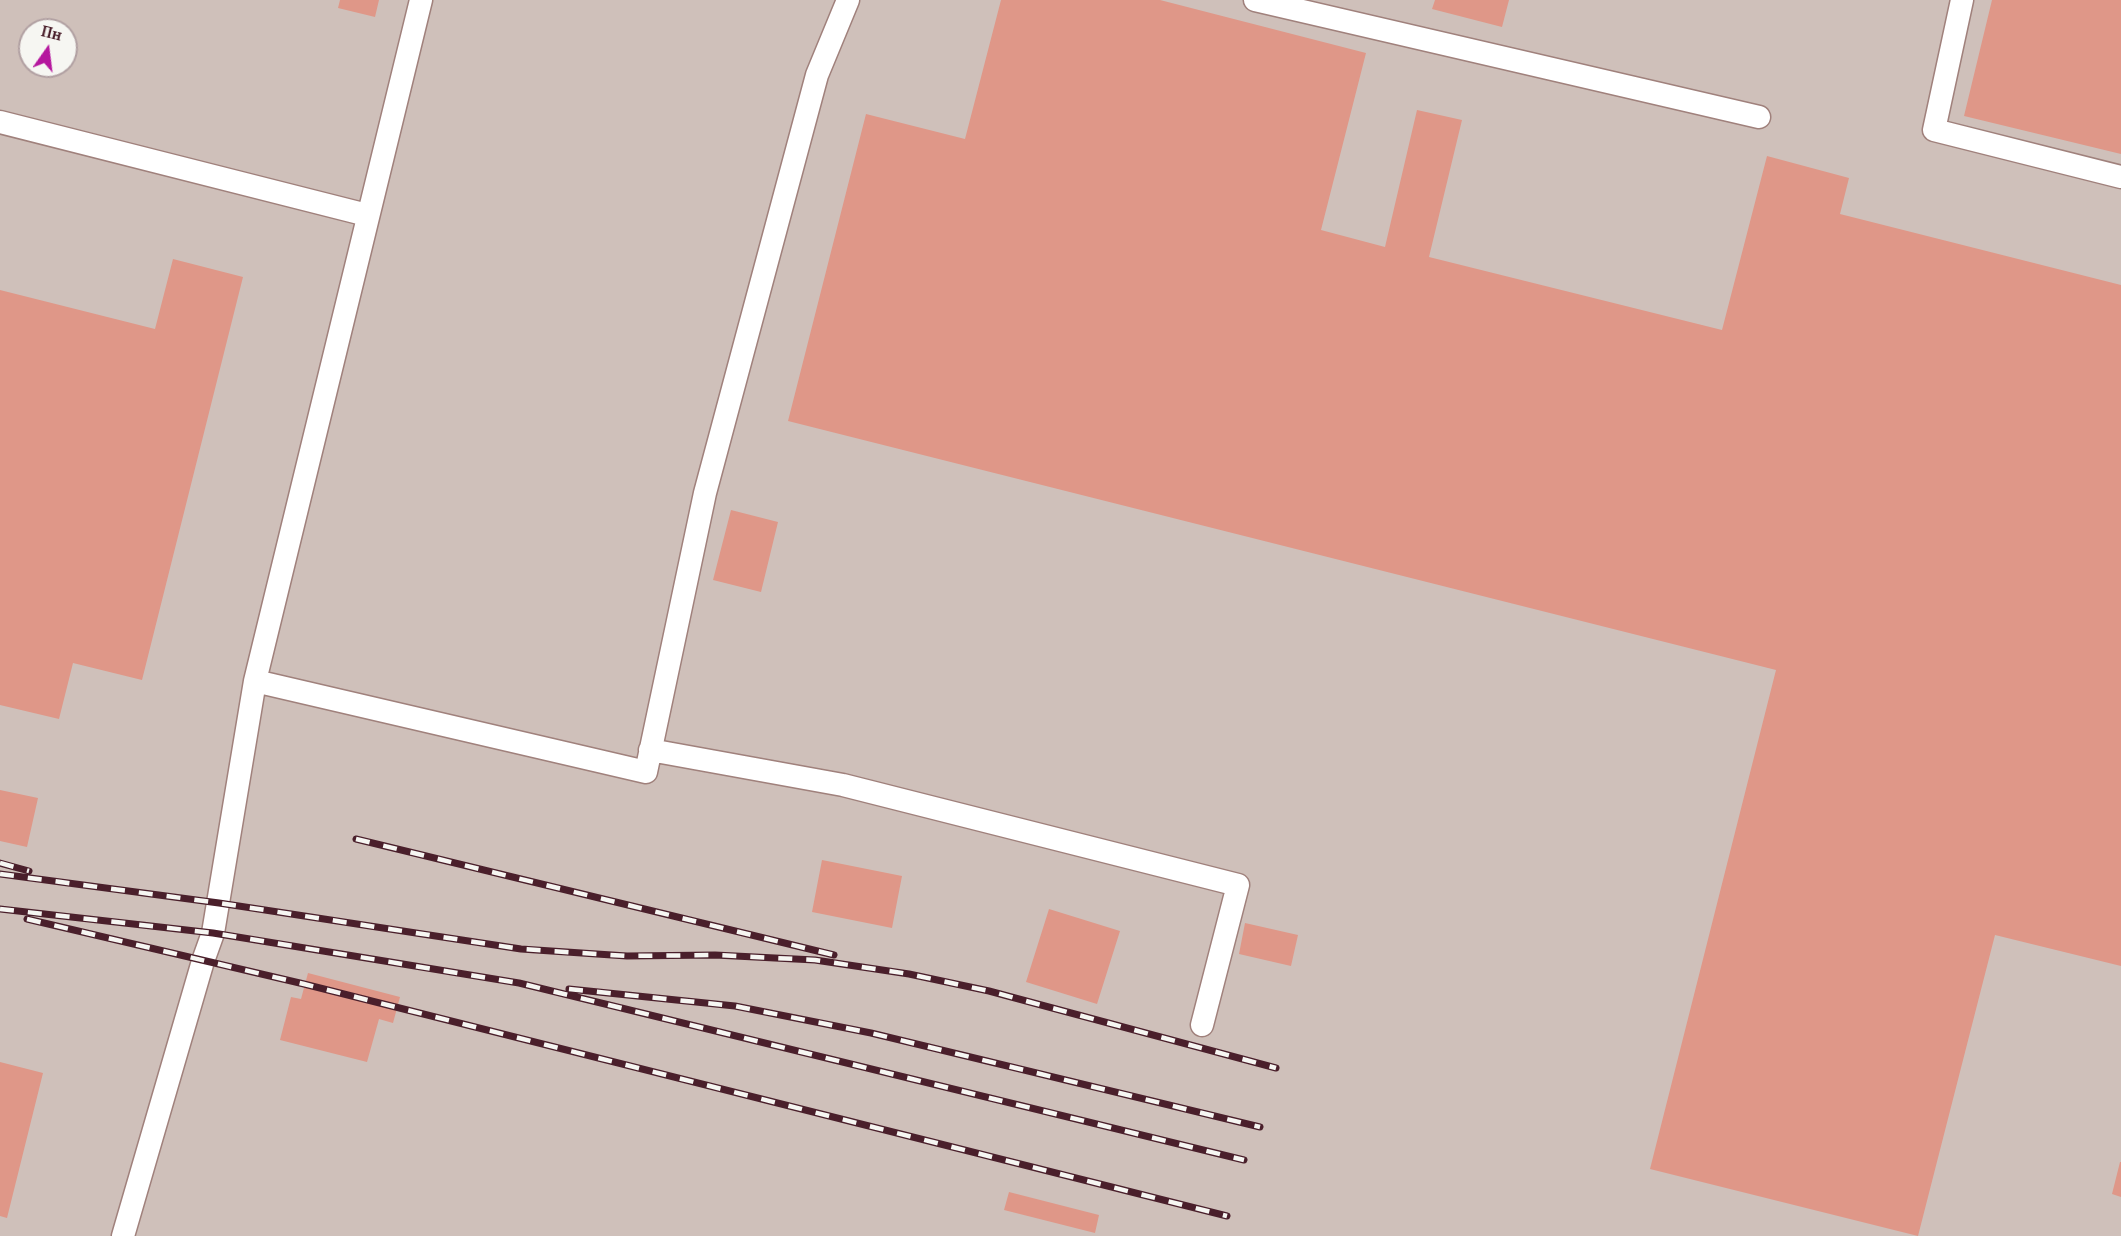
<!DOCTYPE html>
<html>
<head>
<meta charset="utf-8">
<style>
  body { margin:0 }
  #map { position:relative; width:2121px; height:1236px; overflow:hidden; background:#f5e3cd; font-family:"Gentium Book Plus",serif }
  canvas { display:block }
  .north { position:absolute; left:18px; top:18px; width:60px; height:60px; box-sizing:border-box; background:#f6f6f2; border:2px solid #b1a0a2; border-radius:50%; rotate:14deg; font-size:16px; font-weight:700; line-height:24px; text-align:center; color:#4a1f2b }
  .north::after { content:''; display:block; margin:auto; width:21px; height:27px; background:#b5179e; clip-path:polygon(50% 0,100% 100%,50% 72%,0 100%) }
</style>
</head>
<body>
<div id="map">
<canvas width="2121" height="1236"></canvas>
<div class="north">Пн</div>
</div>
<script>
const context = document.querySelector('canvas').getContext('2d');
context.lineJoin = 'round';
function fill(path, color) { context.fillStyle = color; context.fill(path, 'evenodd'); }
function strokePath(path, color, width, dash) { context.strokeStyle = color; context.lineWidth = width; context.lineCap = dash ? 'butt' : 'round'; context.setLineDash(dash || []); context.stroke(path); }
fill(new Path2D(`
  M0 0H2121V1236H0ZM30 30H66V66H30Z`), '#cfc0ba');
fill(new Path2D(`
  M340 0H379L375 17 338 8Z
  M1001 0H1160L1366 53 1321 230 1385 247 1417 110 1462 120 1429 257 1722 330 1767 156 1849 178 1840 214 2121 285V966L1995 935 1918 1236 1650 1169 1776 670 788 421 866 114 965 139Z
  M1435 0H1509L1502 27 1432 9Z
  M1992 0H2121V154L1964 116Z
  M173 259 243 277 142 680 73 663 59 719 0 705V290L155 329Z
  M731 510 778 522 761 592 713 580Z
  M0 790 38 798 27 847 0 841Z
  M822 860 902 876 892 928 812 912Z
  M1049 909 1120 931 1097 1004 1026 982Z
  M1245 923 1298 935 1291 966 1239 954Z
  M308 973 400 997 393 1023 379 1019 367 1062 280 1040 291 997 301 999Z
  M0 1062 43 1073 7 1218 0 1216Z
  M2120 1162H2121V1197L2112 1194Z
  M1009 1192 1099 1215 1095 1233 1004 1210Z`), '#df9788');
const lane = new Path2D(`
  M1255 0 1759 117
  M1962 0 1934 130 2121 177
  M0 122 367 215
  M255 681 646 772 705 493 817 75 848 0
  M650 750 843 785 1238 885 1202 1025
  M123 1236 203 961 213 933 255 681 421 0`);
strokePath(lane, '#a0817c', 25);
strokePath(lane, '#fff', 22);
const rail = new Path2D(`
  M356 839 834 955
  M0 863 29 871
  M0 874 219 903 521 949 627 956 715 955 815 960 909 974 989 991 1276 1068
  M0 909 213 933 519 983 1244 1160
  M27 919 304 984 1227 1216
  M569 989 735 1006 871 1033 1260 1127`);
strokePath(rail, '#4a1f2b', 7);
strokePath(rail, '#f6f6f2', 4.5, [14]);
</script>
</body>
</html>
